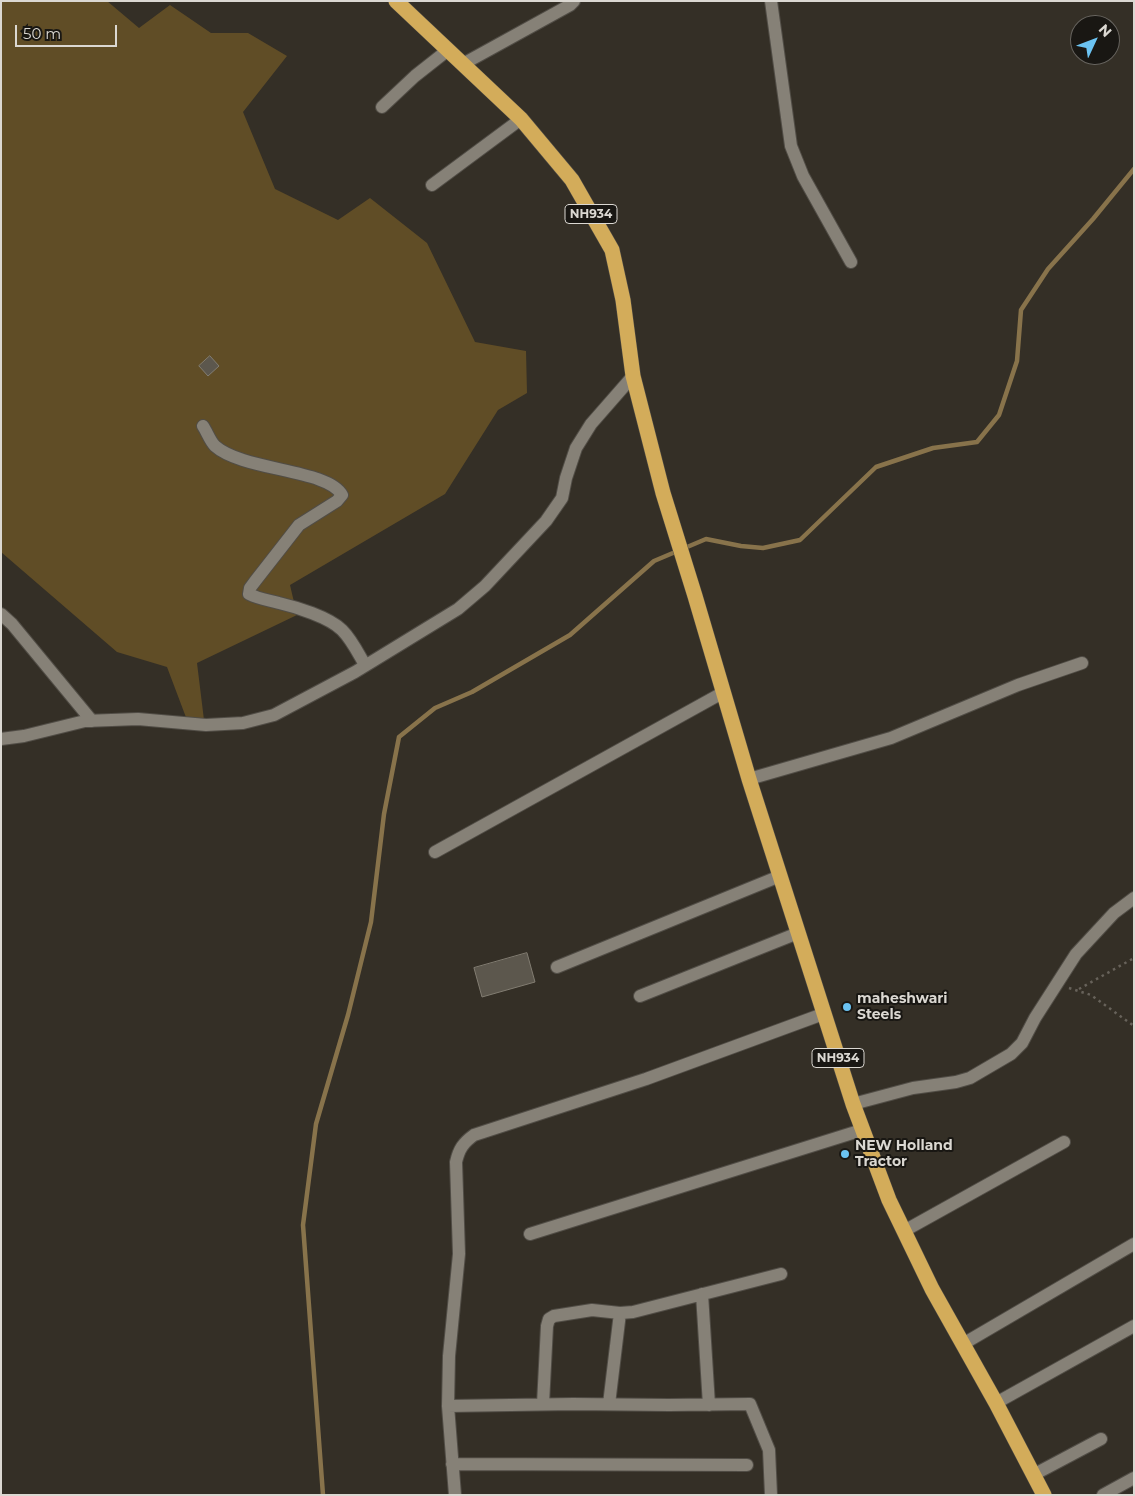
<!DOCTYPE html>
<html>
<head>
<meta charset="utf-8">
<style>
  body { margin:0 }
  #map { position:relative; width:1135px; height:1496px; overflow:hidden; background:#342f26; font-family:Montserrat,sans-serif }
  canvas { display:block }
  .frame { position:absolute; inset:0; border:2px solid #dbd8d2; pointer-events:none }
  .north { position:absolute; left:1070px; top:15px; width:50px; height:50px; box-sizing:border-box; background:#191713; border:1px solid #67645f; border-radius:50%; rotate:47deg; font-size:14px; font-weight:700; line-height:20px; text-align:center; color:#dbd8d2 }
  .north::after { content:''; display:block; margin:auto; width:18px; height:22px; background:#6bc3f2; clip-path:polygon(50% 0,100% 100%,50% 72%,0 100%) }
  .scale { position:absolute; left:15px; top:25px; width:102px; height:22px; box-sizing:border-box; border:2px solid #dbd8d2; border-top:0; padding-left:6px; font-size:15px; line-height:18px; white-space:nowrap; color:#dbd8d2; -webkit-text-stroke:4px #191713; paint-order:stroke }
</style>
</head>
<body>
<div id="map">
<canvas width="1135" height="1496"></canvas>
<div class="frame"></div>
<div class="north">N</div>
<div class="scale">50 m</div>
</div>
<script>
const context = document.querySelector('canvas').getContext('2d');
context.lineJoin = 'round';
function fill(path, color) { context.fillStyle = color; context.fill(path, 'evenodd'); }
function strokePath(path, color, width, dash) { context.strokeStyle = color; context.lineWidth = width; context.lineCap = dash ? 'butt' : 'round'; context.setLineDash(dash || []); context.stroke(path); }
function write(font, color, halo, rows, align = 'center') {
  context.font = font + ' Montserrat,sans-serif'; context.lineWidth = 4; context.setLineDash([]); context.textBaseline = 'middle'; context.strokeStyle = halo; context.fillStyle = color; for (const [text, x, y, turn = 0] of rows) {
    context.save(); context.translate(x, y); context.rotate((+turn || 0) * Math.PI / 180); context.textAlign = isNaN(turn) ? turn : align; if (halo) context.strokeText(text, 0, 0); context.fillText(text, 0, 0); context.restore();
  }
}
fill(new Path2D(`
  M1 1H107L139 28 170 5 211 33H248L287 56 243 112 275 189 338 220 370 198 427 243 475 342 526 351 527 393 498 410 445 494 290 585 297 615 197 663 204 720H187L167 667 117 652 1 552Z`), '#604d26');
strokePath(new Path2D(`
  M323 1495 303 1225 316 1124 348 1015 371 922 384 814 399 737 435 708 472 692 570 635 654 561 706 539 741 546 763 548 800 540 876 467 933 448 977 442 999 415 1017 361 1021 310 1048 269 1093 219 1134 169`), '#88734b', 4.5);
const building = new Path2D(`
  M210 356 219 366 208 376 199 366Z
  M527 953 535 982 482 997 474 968Z`);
fill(building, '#5c574d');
strokePath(building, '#827d72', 1);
const minor = new Path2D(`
  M771 1 791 146 803 176 851 262
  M463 64 570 5 574 1
  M382 107 415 76 448 50
  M432 185 521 119
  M203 426C207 432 210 441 215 446 243 471 328 469 342 495L337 501 299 525 256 580 250 588 249 594C259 599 268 600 279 603 296 607 329 617 342 630 352 640 358 653 365 665
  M1 614 12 624 92 721
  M1 739 24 736 85 721 138 719 206 725 243 723 274 715 355 672 458 609 485 586 546 521 562 498 566 478 576 448 591 424 633 376
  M749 779 891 738 1018 685 1082 663
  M435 852 724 692
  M557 967 780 876
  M640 996 798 933
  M853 1104 913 1088 956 1082 970 1078 1011 1054 1022 1043 1035 1018 1076 954 1114 913 1134 898
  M904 1231 1064 1142
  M530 1234 862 1130
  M702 1294 709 1405
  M963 1344 1134 1244
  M996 1403 1134 1326
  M543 1404 547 1326 549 1319 554 1316 592 1310 620 1313 633 1312 781 1274
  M609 1404 620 1313
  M448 1406 573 1404 669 1405 750 1404 769 1450 771 1495
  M452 1464 747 1465
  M1035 1474 1101 1439
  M455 1495 448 1406 449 1356 459 1254 456 1162C459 1149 463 1143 474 1135L646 1079 823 1014
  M1103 1495 1134 1478`);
const highway = new Path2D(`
  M396 1 521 119 572 180 612 250 623 300 633 376 663 493 695 596 749 779 853 1104 889 1200 932 1289 996 1403 1044 1495`);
strokePath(minor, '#514d46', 14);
strokePath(highway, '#514d46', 16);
strokePath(new Path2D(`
  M1069 988 1091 995 1134 1026
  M1079 989 1134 958`), '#67625a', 2.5, [2.5, 4]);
strokePath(minor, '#868177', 12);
strokePath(highway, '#d3ac5a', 15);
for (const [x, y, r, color] of [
  [847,1007,5,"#6bc3f2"],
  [845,1154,5,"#6bc3f2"]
]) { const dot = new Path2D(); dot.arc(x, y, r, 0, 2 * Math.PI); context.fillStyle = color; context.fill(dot); strokePath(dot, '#191713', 2); }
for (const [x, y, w] of [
  [591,214,52],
  [838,1058,52]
]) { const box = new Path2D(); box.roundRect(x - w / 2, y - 9.5, w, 19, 4); context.fillStyle = '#191713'; context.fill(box); strokePath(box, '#dbd8d2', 1); }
write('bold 12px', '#dbd8d2', null, [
  ["NH934",591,214],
  ["NH934",838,1058]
]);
write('bold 14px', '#dbd8d2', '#191713', [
  ["maheshwari",857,999],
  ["Steels",857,1015],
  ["NEW Holland",855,1146],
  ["Tractor",855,1162]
], 'left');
</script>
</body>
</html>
